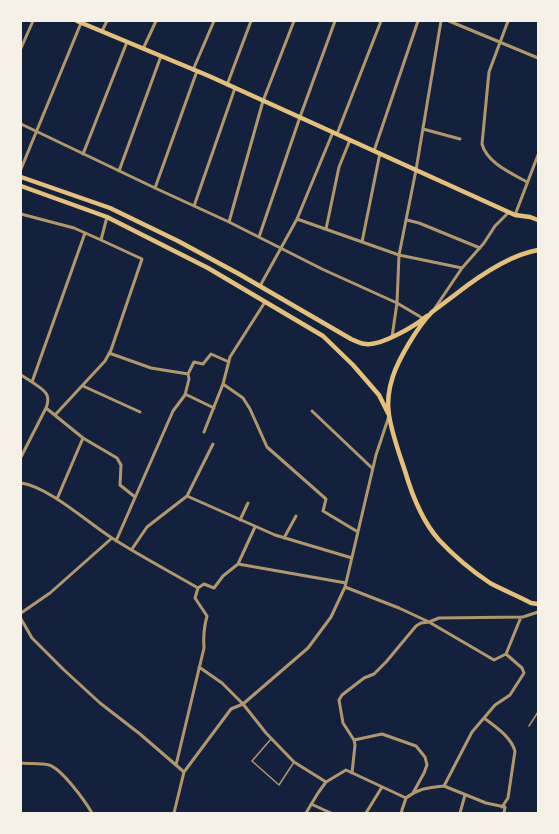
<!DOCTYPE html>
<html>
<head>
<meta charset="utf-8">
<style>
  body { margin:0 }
  #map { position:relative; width:559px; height:834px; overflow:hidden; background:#14213d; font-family:"Source Sans 3",sans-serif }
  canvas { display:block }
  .frame { position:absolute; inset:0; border:22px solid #f6f1e7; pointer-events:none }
</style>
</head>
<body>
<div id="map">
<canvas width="559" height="834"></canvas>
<div class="frame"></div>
</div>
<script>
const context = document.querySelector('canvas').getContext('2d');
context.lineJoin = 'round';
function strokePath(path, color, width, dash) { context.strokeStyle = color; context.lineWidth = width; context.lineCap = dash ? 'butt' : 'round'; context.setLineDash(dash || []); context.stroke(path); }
strokePath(new Path2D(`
  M529 726 538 712
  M271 739 252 761 279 785 294 762`), '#b1986c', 1.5);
strokePath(new Path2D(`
  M449 21 538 58
  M508 21 489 72 482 144C487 163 511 173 527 182
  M102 31 107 21
  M21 48 33 21
  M143 49 156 21
  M193 70 214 21
  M227 85 251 21
  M21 124 155 188 229 222 322 269 397 303 424 319
  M423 129 460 139
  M337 134 381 21
  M374 151 418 21
  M83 154 127 42
  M21 169 81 23
  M119 171 161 56
  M155 188 197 71
  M194 206 235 88
  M21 214 74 228 101 240 107 217
  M515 215 538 155
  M297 219 399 255 462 268
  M407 220 419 223 480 248
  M229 222 263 101 294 21
  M326 229 339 167 350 140
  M259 237 300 117 335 21
  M362 242 380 153
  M260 286 297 219 333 132
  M265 302 230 357 223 384 243 398 250 409 267 447 326 499 323 511 358 532
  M435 308 462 268 484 243 495 226 509 212
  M392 337 397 303 399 255 416 170 441 21
  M109 353 151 368 188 374
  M21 375 32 382
  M83 386 140 412
  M185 394 214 408
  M46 408C52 393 43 390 32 382L85 233
  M312 411 372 468
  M55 415 105 361 111 350 142 259 101 240
  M389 416 376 455 345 587 399 608 429 622 439 618 523 617 538 612
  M204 432 223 384
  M83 438 117 458 121 465 120 485 135 497
  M21 457 46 408 83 438 57 499
  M21 483C49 487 87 522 112 538 140 556 169 571 198 588L204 584 214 588 223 576 238 564 346 583
  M187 496 213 444
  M240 520 248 503
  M284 538 296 516
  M116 541 173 411 185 395 189 379 188 374 194 362 203 364 211 354 229 362
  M132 549 147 527 187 496 275 535 352 558
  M238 564 255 527
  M21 613 50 593 112 538
  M21 619 32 638 63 669 100 703 140 734 184 772
  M506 654 521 617
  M199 667 222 683 243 704 266 733 294 762 326 782
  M484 718C496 727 511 737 515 751L508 798 502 807
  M354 740 382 734 416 746 425 757 427 765 424 773 413 793
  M21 763C30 764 41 763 49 765 62 769 85 801 92 813
  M176 765 204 648C203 636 204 627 207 616L195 598 198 588
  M352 773 355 745 354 740 343 723 339 700 342 695 364 678 374 674 386 662 416 626 421 623 429 622 494 660 506 654 522 668 524 673 510 695 495 705 472 732 444 786 486 803 505 807 504 813
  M406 798C419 788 428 788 444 786
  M311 804 331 813
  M174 813 184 772 231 709 243 704 308 648 331 617 345 587
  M306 813 318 793 326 782 346 770 406 798 401 813
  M366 813 382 787
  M460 813 465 795`), '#b1986c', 3);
strokePath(new Path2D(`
  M77 21 209 76 515 215 530 217 538 220
  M21 177 110 208 178 241 239 274 351 339C356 341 361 344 366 344 381 346 415 326 427 316
  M21 186 107 217 208 268 323 336 353 365 379 395 388 413
  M538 250C509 255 479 276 456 294 448 300 440 306 432 312 418 326 399 358 393 376 389 388 387 403 389 415 392 434 399 453 405 471 412 495 422 521 439 540 454 556 472 571 490 583 503 590 518 596 531 603L538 604`), '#e5c07b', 4.5);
</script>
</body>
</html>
